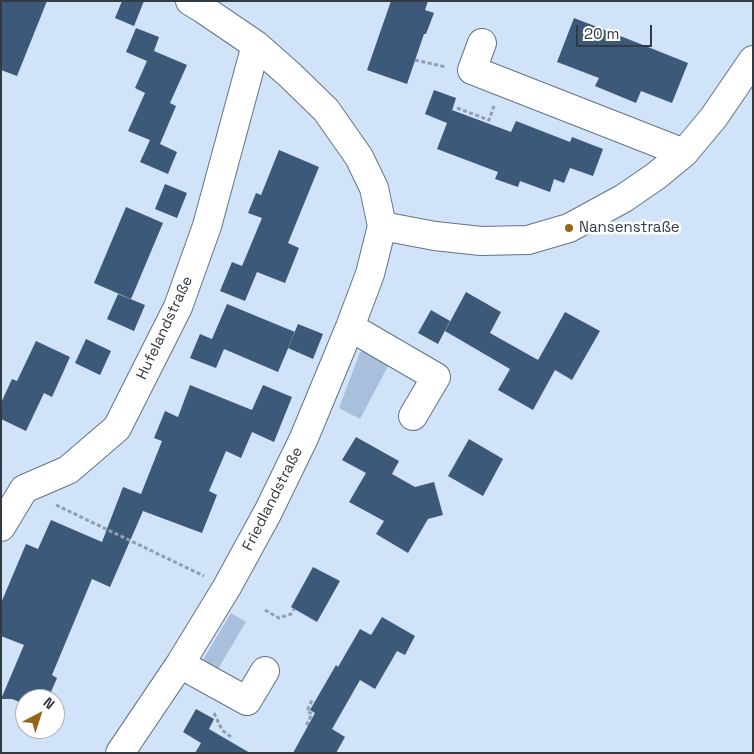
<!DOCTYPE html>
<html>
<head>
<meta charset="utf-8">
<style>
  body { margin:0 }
  #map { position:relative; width:754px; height:754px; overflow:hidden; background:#d0e3f8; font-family:"Space Grotesk",sans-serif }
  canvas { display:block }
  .frame { position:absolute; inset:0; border:2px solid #323a42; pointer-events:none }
  .north { position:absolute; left:15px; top:689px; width:50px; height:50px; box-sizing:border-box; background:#fff; border:1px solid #adb0b3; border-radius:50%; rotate:40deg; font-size:14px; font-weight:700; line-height:20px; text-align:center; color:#323a42 }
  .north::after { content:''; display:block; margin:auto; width:18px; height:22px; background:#976518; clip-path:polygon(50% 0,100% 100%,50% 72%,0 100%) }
  .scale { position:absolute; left:576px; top:25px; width:76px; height:22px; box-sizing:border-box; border:2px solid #323a42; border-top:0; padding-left:6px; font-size:15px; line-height:18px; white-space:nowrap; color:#323a42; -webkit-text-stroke:4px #fff; paint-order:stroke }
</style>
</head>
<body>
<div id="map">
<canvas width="754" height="754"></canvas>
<div class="frame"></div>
<div class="north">N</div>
<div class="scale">20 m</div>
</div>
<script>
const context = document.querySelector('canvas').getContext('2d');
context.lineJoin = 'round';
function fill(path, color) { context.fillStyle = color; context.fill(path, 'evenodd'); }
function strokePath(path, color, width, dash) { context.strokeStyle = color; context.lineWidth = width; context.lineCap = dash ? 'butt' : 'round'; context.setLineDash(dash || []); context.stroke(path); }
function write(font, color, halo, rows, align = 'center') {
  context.font = font + ' "Space Grotesk",sans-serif'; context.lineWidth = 5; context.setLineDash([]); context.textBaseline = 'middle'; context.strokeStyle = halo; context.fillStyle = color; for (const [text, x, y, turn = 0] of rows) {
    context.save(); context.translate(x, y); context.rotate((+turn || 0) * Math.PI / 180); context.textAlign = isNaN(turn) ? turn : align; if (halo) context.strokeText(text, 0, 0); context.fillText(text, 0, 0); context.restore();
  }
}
fill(new Path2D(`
  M365 351 388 363V366L360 419 339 408 360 352Z
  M231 613 246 622 215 674 201 663Z`), '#a8c0dc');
fill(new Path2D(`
  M1 1H47L17 76 1 70Z
  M122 1H144L134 26 115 18Z
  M391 1H428L425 10 434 13 426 34H424L407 84 367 70Z
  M574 18 628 39 688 63 672 103 641 91 636 103 595 86 599 78 557 62Z
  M136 28 159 37 154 51 187 65 170 103 176 106 160 144 177 152 168 174 140 162 150 140 128 131 145 93 135 88 147 61 126 52Z
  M434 90 456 98 451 114 452 110 511 132 516 121 570 142 572 137 603 149 593 176 570 168 564 183 554 179 550 192 520 181 518 187 495 179 498 172 437 149 447 123 425 114Z
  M279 150 319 167 288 243 299 248 285 283 257 272 245 301 220 291 232 262 242 266 262 218 248 213 256 193 261 195Z
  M165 184 187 193 177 218 155 209Z
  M126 207 163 223 131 299 94 283Z
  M466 292 501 312 490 333 538 360 565 312 600 331 572 380 555 370 533 410 498 390 510 369 445 331Z
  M118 294 145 305 134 331 107 319Z
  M227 304 295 332 278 372 224 349 216 368 190 358 200 334 212 339Z
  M431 310 450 321 438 344 418 333Z
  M298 324 323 334 313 359 288 348Z
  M86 339 111 351 100 375 75 363Z
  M36 341 70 357 52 397 44 393 26 431 1 419V403L12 379 17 381Z
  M190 385 252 410 263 385 292 397 274 442 252 432 241 458 226 451 209 491 217 495 202 533 143 511 110 587 92 579 52 675 57 678 48 699H25V704L12 699H1L24 645 1 636V603L26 544 38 549 51 520 102 542 123 487 141 494 162 441 154 438 165 411 178 417Z
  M356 437 399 461 392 474 415 487 434 482 443 515 428 519 408 553 376 534 384 521 349 502 366 473 342 460Z
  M469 439 503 459 483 496 448 476Z
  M313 567 340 581 317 622 291 607Z
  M382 617 415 636 405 655 397 651 375 689 360 680 332 729 345 737 336 753H293L315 713 310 710 336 665 338 667 360 629 371 635Z
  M196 709 214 719 209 729 250 753H195L201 743 183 732Z`), '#3c5979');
const minor = new Path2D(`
  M482 43 472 70 684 153
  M382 226 435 236 481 241 528 240 569 228 624 198 656 176 684 153 714 117 753 60
  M350 327 436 377 413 416
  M1 527 24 489 68 470 117 428 178 307 207 226 256 45
  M180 664 247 701 265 671
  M120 753 180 664 227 587 268 512 304 438 350 327 370 274 382 226 374 188 359 157 326 110 290 75 256 45 203 9 190 1`);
strokePath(minor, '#637386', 30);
strokePath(new Path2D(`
  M415 60 446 67
  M457 108 489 120 494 106
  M56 505 204 576
  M265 610 279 618 291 614 294 609
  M214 713 222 730 231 737
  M308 725 307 724 312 714 307 711 313 698`), '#909faf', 3, [4, 2.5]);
strokePath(minor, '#fff', 28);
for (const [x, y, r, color] of [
  [569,228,5,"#976518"]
]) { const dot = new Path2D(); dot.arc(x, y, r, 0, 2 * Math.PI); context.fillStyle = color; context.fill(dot); strokePath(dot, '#fff', 2); }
write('15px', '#323a42', '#fff', [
  ["Nansenstraße",579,228]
], 'left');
write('15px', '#323a42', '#fff', [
  ["Hufelandstraße",165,328,-65],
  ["Friedlandstraße",273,499,-63]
]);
</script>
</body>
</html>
